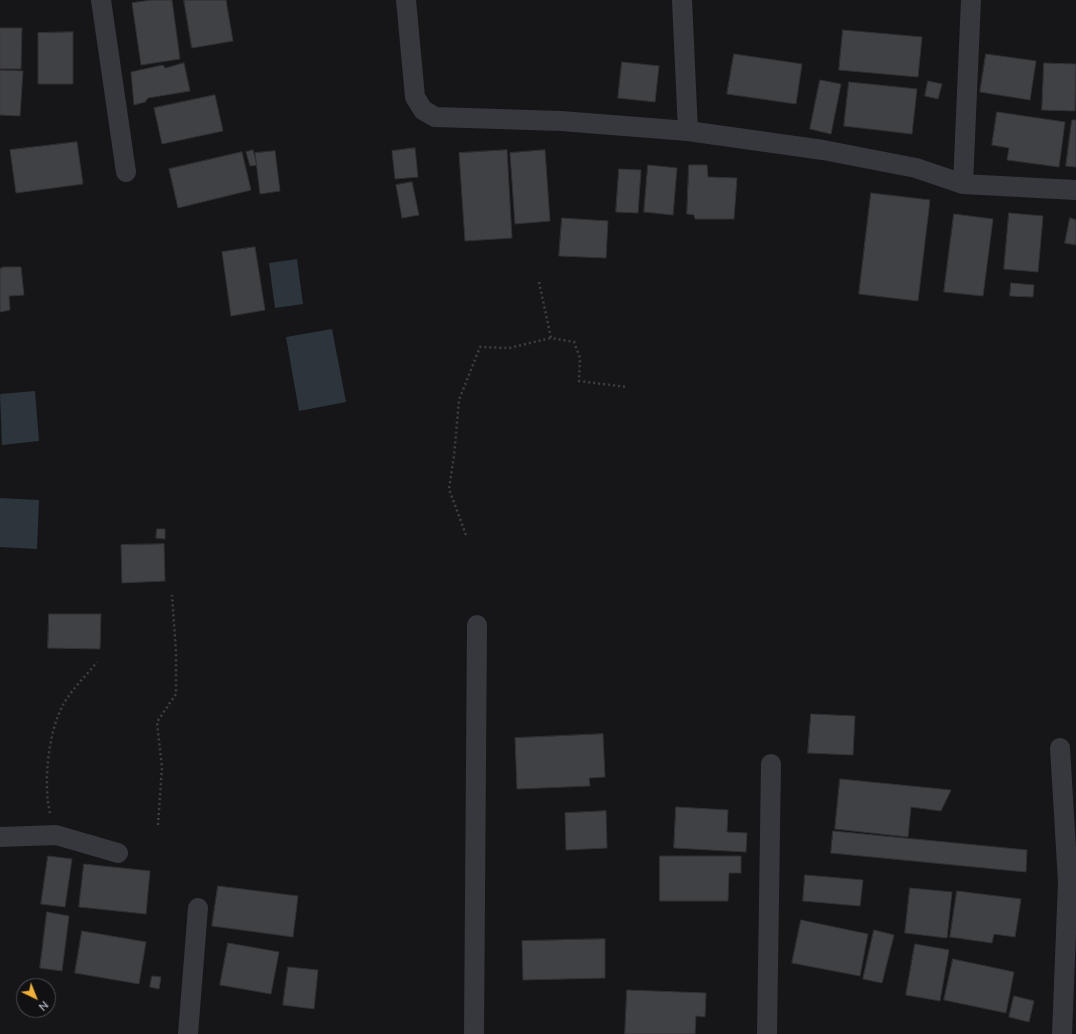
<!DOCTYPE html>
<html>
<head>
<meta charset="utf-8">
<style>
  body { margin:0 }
  #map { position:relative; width:1076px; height:1034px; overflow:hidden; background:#161618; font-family:Mulish,sans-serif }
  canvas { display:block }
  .north { position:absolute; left:16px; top:978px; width:40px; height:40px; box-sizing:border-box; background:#111113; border:1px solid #4d4f55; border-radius:50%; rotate:137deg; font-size:11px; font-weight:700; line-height:16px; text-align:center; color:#a8adb8 }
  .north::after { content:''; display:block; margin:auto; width:14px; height:18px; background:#f2b134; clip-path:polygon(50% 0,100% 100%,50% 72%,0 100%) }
</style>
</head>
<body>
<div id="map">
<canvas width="1076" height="1034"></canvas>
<div class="north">N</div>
</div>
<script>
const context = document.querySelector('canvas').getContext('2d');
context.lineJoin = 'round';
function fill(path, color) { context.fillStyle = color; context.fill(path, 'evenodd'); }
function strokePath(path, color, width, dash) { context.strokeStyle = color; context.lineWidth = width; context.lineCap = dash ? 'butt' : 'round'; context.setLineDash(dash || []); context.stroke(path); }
fill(new Path2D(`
  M297 259 303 304 275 308 269 263Z
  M332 329 346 402 299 411 286 337Z
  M35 391 39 441 2 445 0 394Z
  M0 498 39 500 37 549 0 547Z`), '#2c353c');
const building = new Path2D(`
  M152 0H172L180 59 141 65 132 3Z
  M184 0H226L233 41 192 48Z
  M0 28H22L21 69H0Z
  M843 30 922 37 918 77 839 70Z
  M73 32V84H38V33Z
  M734 54 802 64 796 104 727 94Z
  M986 54 1036 61 1030 100 980 92Z
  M622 62 659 66 655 102 618 98Z
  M184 63 190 91 148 98 145 102 134 105 131 72 163 65 165 68Z
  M1044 63 1076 64 1075 111 1042 110Z
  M0 70 23 71 20 116 0 115Z
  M820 80 841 84 831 134 810 129Z
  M928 81 942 84 938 99 925 96Z
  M849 82 917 89 912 134 844 126Z
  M215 95 223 131 162 144 154 108Z
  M997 112 1065 122 1059 167 1007 160 1009 148 992 145Z
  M1072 120H1076V167L1066 166Z
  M77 142 83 184 16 193 10 150Z
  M415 148 418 177 395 179 392 151Z
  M253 150 257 165 250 166 246 152Z
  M507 150 512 238 465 241 459 153Z
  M545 150 550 221 515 224 510 153Z
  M275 151 280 191 260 194 255 153Z
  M242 152 251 190 178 208 169 169Z
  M648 165 677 168 673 215 644 212Z
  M689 165H707L708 177 737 178 734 219H695L694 215 687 214Z
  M619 169 641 170 638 213 616 212Z
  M412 182 419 215 402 218 396 185Z
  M871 193 930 200 918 301 859 294Z
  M1009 213 1043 216 1038 272 1004 269Z
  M954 214 993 219 983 296 944 292Z
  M562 218 608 221 606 258 559 256Z
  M1070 218 1076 220V245L1065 243Z
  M255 247 265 310 231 316 222 252Z
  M3 267H21L24 295 9 296 10 310 0 312V269Z
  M1011 283 1034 285 1033 297 1010 296Z
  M157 529H165V539L156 538Z
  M164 544 165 581 122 583 121 545Z
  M49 614H101L100 649 48 648Z
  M811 714 855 716 853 755 808 753Z
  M603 734 605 777 589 778 590 786 517 789 515 738Z
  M840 779 951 790 941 811 911 807 908 837 835 829Z
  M676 807 728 810 727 832 747 833 746 852 674 848Z
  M606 811 607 848 566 850 565 813Z
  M833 831 1027 850 1026 872 831 853Z
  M48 856 72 859 65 907 41 904Z
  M660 856H741V873H729L728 901H660Z
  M84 864 150 871 146 914 79 907Z
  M805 875 863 880 860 906 803 901Z
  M218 886 298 896 293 937 212 926Z
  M910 888 952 892 947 938 905 933Z
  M957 891 1021 899 1015 937 994 934 992 943 950 937Z
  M47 912 69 916 62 971 40 968Z
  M801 920 868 934 860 976 792 963Z
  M874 930 894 935 882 983 863 979Z
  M82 931 146 942 139 984 75 973Z
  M605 939V978L523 980 522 941Z
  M228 943 279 952 271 994 220 985Z
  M915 944 949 950 940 1001 906 995Z
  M953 959 1014 972 1006 1013 944 1000Z
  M288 967 318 970 314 1009 283 1005Z
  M152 976 161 977 159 989 150 987Z
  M627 990 706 993 705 1017 696 1016 695 1034H625Z
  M1014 996 1034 1001 1029 1022 1009 1017Z`);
fill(building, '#404145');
strokePath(building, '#303034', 1);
strokePath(new Path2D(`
  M539 282 551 338 574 342 580 358 579 381 627 387
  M466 535 449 489 454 456 459 400 480 347 509 348 551 338
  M50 813C43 785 48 732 63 705 71 690 86 676 97 662
  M158 825 162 768 157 722 176 694V652L172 595`), '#3d3f44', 2.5, [2, 3]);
strokePath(new Path2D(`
  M101 0 126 172
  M406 0 415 97 423 110 435 117 561 121 688 131 823 150 916 168 963 184 1076 190
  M682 0 688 131
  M963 184 971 0
  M1060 748 1068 882 1062 1034
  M0 837 56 835 118 853
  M188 1034 198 908
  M474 1034 477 625
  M767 1034 771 764`), '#37383d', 20);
</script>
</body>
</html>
